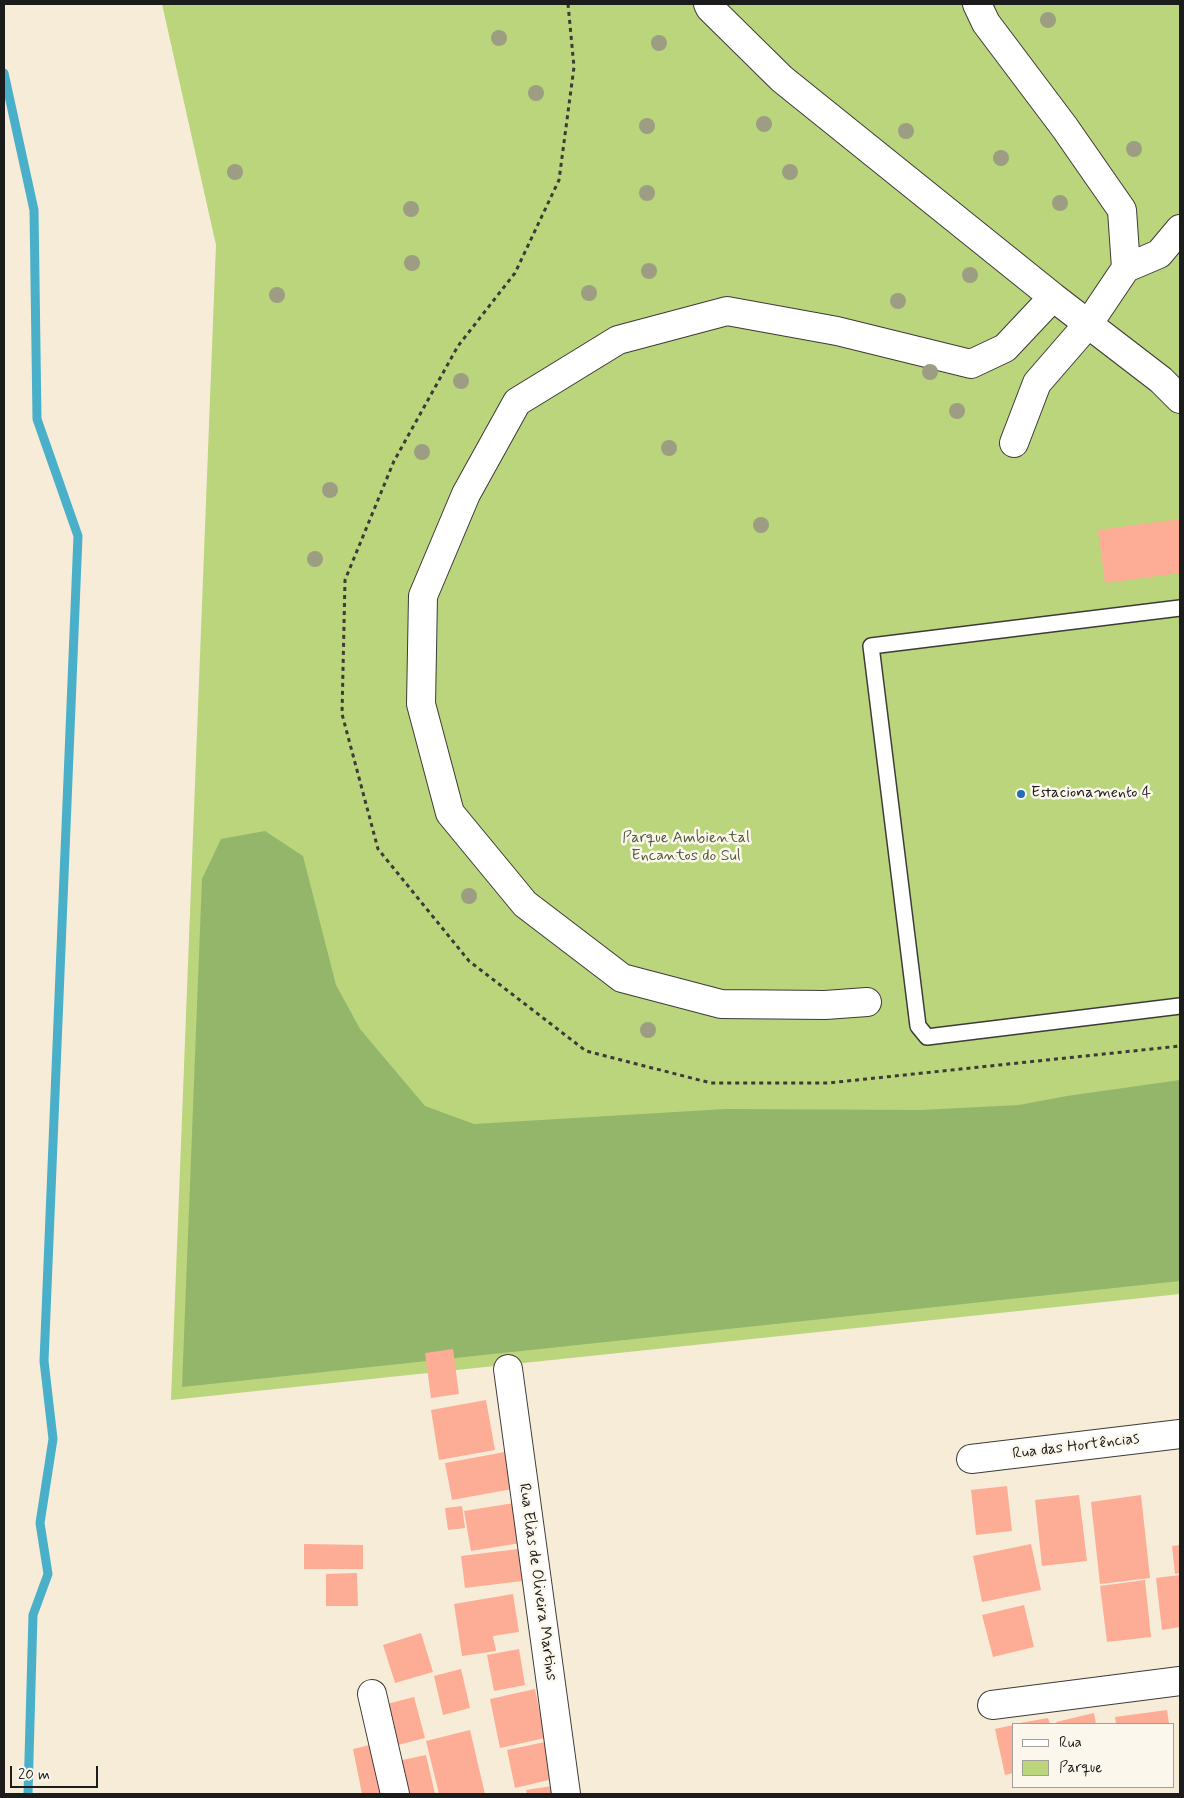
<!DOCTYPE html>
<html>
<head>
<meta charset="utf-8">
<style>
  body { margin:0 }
  #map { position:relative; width:1184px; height:1798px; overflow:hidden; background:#f7ecd8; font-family:Mynerve,sans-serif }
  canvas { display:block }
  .frame { position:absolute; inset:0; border:5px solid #1c1c1c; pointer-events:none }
  .legend { position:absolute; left:1012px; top:1723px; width:162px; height:65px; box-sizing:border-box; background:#fbf7ec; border:1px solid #a29f99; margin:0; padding:6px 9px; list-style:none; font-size:15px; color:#1c1c1c }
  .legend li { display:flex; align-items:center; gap:10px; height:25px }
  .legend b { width:25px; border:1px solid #a29f99 }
  .scale { position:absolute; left:10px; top:1766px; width:88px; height:22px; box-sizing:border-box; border:2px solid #1c1c1c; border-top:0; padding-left:6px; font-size:15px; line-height:18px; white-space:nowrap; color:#1c1c1c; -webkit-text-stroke:4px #fbf7ec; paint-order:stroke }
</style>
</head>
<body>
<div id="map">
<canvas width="1184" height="1798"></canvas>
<div class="frame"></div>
<ul class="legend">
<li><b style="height:6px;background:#fff"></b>Rua</li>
<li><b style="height:14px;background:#bad57b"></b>Parque</li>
</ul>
<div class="scale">20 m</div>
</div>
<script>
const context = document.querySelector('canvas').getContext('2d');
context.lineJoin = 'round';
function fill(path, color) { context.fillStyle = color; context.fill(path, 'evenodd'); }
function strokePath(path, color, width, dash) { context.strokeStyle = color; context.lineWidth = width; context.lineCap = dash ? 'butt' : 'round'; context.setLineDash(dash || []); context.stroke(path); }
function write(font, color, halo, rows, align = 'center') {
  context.font = font + ' Mynerve,sans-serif'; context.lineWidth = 5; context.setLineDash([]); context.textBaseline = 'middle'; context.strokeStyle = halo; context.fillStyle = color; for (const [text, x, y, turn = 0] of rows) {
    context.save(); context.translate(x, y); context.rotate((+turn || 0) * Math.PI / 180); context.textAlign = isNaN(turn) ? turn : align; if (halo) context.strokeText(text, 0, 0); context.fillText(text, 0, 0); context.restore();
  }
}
fill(new Path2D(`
  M162 4H1180V1294L171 1400 216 245Z`), '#bad57b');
fill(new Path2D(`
  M265 831 303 856 336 985 360 1029 425 1106 474 1124 726 1109 921 1110 1019 1105 1067 1096 1180 1080V1281L182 1387 202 879 221 839Z`), '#93b66b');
strokePath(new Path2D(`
  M4 73 34 210 37 419 78 536 44 1361 53 1439 40 1523 48 1574 33 1615 28 1794`), '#4ab0c9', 9);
fill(new Path2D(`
  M1180 519V573L1105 583 1098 530Z
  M453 1349 459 1394 431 1398 425 1353Z
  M486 1400 495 1450 439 1460 431 1410Z
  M505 1452 512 1489 452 1500 445 1463Z
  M1007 1486 1012 1531 976 1535 971 1490Z
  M1079 1495 1087 1561 1042 1566 1035 1500Z
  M1141 1495 1150 1578 1100 1584 1091 1502Z
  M514 1503 521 1543 471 1551 464 1511Z
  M462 1506 465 1528 448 1530 445 1508Z
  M304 1544 363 1545V1569H304Z
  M1031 1544 1041 1590 982 1602 973 1556Z
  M1180 1545V1573L1175 1574 1172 1546Z
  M518 1549 522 1581 465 1588 461 1556Z
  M357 1573 358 1606H326V1574Z
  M1180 1575V1627L1162 1630 1156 1578Z
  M1145 1580 1151 1637 1107 1642 1100 1586Z
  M513 1594 519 1632 493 1636 496 1651 462 1656 454 1604Z
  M1024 1605 1034 1647 993 1657 982 1615Z
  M421 1633 433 1672 395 1683 383 1645Z
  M519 1649 525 1685 494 1691 487 1655Z
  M461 1669 470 1708 443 1715 434 1676Z
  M535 1689 545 1738 500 1748 490 1699Z
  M414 1697 425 1738 398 1745 387 1704Z
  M1167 1710 1169 1724H1116L1115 1717Z
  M1094 1713 1096 1724H1057L1056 1722Z
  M1048 1718 1050 1724H1020V1723Z
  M1013 1725V1773L1005 1775 995 1729Z
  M470 1730 485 1794H439L426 1741Z
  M545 1742 553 1779 515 1788 507 1750Z
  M378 1743 385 1794H362L353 1749Z
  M426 1755 435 1794H401L393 1762Z
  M552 1786 553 1794H527L526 1790Z`), '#fdad95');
const lane = new Path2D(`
  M1180 608 871 646 918 1026 927 1037 1180 1006`);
const street = new Path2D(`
  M708 4 710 8 782 79 1053 297 1161 380 1180 399
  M977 4 986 23 1065 128 1122 210 1126 268 1089 323 1037 383 1014 443
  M1126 268 1159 254 1180 229
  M867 1002 825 1005 721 1004 622 978 525 904 450 813 421 704 423 596 466 494 517 402 618 340 727 311 837 331 971 364 1005 348 1053 297
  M508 1369 566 1794
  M971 1459 1180 1434
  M372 1694 395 1794
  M992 1705 1180 1681`);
strokePath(lane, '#3d3b38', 18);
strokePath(street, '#3d3b38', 30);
strokePath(new Path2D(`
  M568 4 574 67 559 180 515 273 458 346 394 461 345 580 342 714 378 849 469 961 586 1051 711 1083H828L1180 1046`), '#3d3b38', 3, [4, 4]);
strokePath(lane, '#fff', 15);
strokePath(street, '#fff', 28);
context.fillStyle = '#9d9d83';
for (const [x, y] of [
  [1048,20],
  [499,38],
  [659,43],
  [536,93],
  [764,124],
  [647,126],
  [906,131],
  [1134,149],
  [1001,158],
  [235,172],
  [790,172],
  [647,193],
  [1060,203],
  [411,209],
  [412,263],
  [649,271],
  [970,275],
  [589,293],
  [277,295],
  [898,301],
  [930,372],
  [461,381],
  [957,411],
  [669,448],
  [422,452],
  [330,490],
  [761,525],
  [315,559],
  [469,896],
  [648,1030]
]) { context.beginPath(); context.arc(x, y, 8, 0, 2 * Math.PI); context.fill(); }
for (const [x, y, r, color] of [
  [1021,794,5,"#1f6fb2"]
]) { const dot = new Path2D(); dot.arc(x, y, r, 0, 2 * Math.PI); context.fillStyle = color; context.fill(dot); strokePath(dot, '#fbf7ec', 2); }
write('16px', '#1c1c1c', '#fbf7ec', [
  ["Estacionamento 4",1031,794]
], 'left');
write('16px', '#535d3d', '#fbf7ec', [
  ["Parque Ambiental",686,839],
  ["Encantos do Sul",686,857]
]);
write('16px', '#1c1c1c', '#fbf7ec', [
  ["Rua das Hortências",1076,1447,-7],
  ["Rua Elias de Oliveira Martins",537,1582,82]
]);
</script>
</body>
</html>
